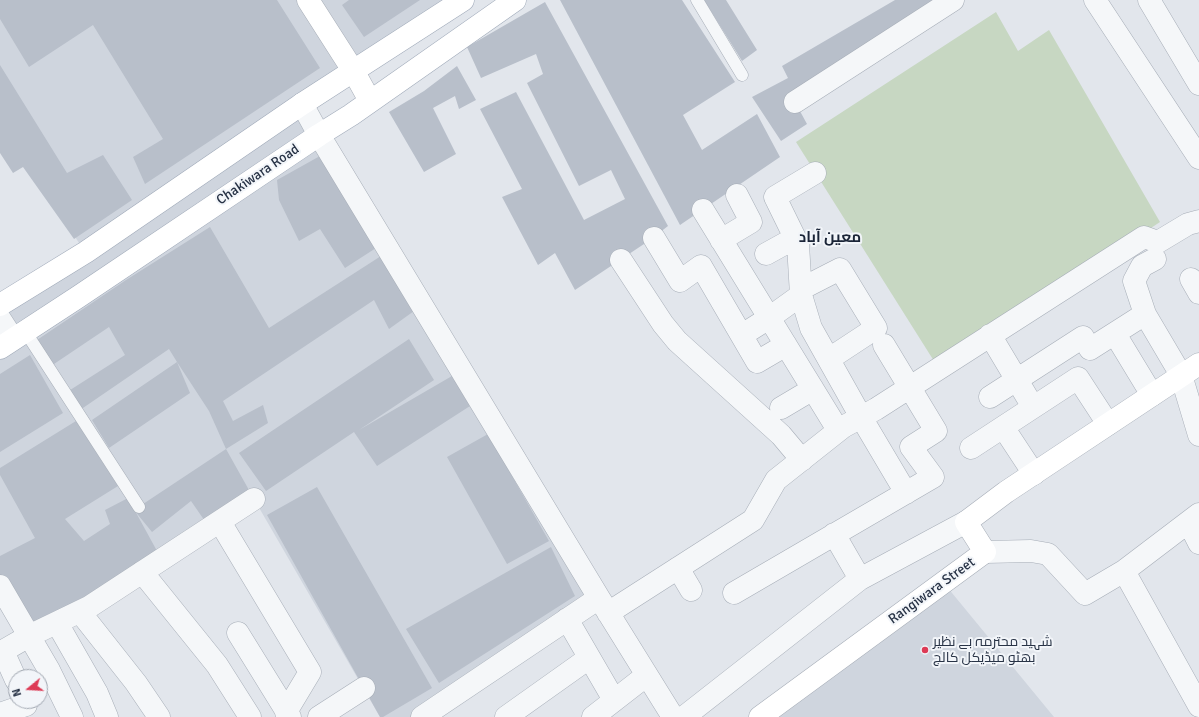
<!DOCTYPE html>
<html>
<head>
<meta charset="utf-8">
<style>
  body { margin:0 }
  #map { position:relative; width:1199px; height:717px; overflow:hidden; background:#e2e6ec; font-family:Signika,sans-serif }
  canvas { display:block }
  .north { position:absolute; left:8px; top:669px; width:40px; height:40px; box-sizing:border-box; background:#f2f5f9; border:1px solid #a1a7b1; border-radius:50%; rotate:252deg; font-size:11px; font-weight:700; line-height:16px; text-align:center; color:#283346 }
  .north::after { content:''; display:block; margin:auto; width:14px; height:18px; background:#dd3a55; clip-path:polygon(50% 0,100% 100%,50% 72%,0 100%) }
</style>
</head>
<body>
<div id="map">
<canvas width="1199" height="717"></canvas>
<div class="north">N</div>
</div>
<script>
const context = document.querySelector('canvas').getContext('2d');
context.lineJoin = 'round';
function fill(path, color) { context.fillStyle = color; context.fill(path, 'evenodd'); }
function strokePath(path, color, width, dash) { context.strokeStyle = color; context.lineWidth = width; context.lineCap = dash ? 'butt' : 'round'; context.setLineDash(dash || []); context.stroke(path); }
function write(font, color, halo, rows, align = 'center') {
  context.font = font + ' Signika,Cairo,sans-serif'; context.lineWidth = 4; context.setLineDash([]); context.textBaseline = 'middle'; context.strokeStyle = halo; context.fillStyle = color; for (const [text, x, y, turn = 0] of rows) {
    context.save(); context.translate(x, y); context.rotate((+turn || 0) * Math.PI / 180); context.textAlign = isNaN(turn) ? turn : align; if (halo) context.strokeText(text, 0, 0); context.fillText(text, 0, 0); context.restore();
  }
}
fill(new Path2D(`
  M0 0H469L308 107 599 598 423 717H380L254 499 141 571 0 588V311L86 254 0 119Z
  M943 582 1054 717H760Z`), '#cfd5de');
fill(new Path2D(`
  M996 12 1018 51 1049 30 1160 222 939 369 796 142Z`), '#c7d7c2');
fill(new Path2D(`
  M0 0H277L320 68 145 184 133 157 163 139 93 25 29 67 0 19Z
  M349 0H420L364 37 342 5Z
  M560 0H682L735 82 683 115 702 150 757 114 780 157 680 225Z
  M704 0H726L757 50 742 61Z
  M895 0H944L795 102 807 124 781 141 752 97 788 78 782 66Z
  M545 2 668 226 650 240 575 290 555 253 538 265 502 197 522 189 480 109 516 92 584 220 625 199 611 170 579 186 527 83 543 74 536 54 481 78 467 47Z
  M0 65 67 173 103 155 132 200 74 239 23 167 13 173 0 153Z
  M457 66 476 100 459 109 455 96 433 108 456 154 424 172 389 112 424 91Z
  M320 156 376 248 345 268 320 229 299 241 279 200 277 180Z
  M210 227 269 328 381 256 414 311 389 329 374 300 223 401 233 421 263 405 268 423 226 449 209 411 177 362 190 393 109 448 92 420 177 362 169 349 80 410 67 392 125 355 109 327 51 366 34 342 126 280Z
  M409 339 434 380 359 430 452 376 470 406 377 466 354 432 266 491 239 453Z
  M30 355 63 413 0 452V374Z
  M76 421 118 486 65 519 84 541 110 524 105 510 128 498 163 562 29 636 0 586V556L35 538 0 475V468Z
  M488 434 549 541 507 564 447 457Z
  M226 449 254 499 209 527 191 501 152 532 134 510Z
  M317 487 432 688 383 717H380L267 515Z
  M551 547 575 596 439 683 406 629Z`), '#b8bfca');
const lane = new Path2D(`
  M697 0 742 75
  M25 331 139 507`);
const street = new Path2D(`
  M1095 0 1199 158
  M1149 0 1199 84
  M795 102 953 0
  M302 104 319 135 599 598 673 717
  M815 173 775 197 798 244 801 295 811 328 861 417 906 493
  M703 210 838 430
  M654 238 680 281 701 266 757 362 786 345
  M721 240 751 222 737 195
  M766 254 795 238
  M1155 259 1142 266 1134 281 1145 314 1181 375 1199 435
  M621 260 663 324 677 341 781 435 802 460
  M1191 279 1199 293
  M801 289 840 269 876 328 829 359
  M0 319 13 339
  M1115 334 1152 395
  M742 335 769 318 801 295
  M990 335 1033 407
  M990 397 1083 337 1090 349 1145 314
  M781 408 813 389
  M1003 427 1034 474
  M971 448 1078 378 1108 424
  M220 522 310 672 286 712
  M1189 523 1199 543
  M834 534 860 579
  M985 552 1031 551 1048 554 1085 594 1124 571 1199 514
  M678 568 691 590
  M1124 571 1199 706
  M142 572 217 665 250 717
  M0 586 49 670 72 717
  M734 593 933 477 911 447 936 431 884 345
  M80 612 136 683 159 717
  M608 613 753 520 776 480 843 427 876 409 1144 237 1158 242 1188 224 1199 221
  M567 619 614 700
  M57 623 97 693 107 717
  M238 633 290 717
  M16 680 3 651 29 636 89 607 254 499
  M0 714 26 705
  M319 717 364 688
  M422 717 599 598
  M506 717 589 658
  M593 717 647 675
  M684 717 860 579 966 522`);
const secondary = new Path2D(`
  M308 0 354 72 370 101
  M760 717 985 552 966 522 1006 492 1199 364`);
const primary = new Path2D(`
  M0 305 86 252 302 104 463 0
  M0 348 78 297 319 135 351 115 515 0`);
strokePath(lane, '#a6adb7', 13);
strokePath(street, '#a6adb7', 23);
strokePath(secondary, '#a6adb7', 23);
strokePath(primary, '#a0aab9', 23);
strokePath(lane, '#f5f7f9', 12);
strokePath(street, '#f5f7f9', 22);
strokePath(secondary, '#fff', 22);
strokePath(primary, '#fff', 22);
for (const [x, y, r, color] of [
  [925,650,4,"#dd3a55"]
]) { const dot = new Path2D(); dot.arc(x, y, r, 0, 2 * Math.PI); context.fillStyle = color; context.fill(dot); strokePath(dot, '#f2f5f9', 1.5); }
write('14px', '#283346', '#f2f5f9', [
  ["Chakiwara Road",258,175,-34],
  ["Rangiwara Street",932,591,-36]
]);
write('14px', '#283346', '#f2f5f9', [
  ["شہید محترمہ بے نظیر",933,642],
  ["بھٹو میڈیکل کالج",933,658]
], 'left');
write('bold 15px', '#1a2437', '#f2f5f9', [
  ["معین آباد",830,238]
]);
</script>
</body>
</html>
